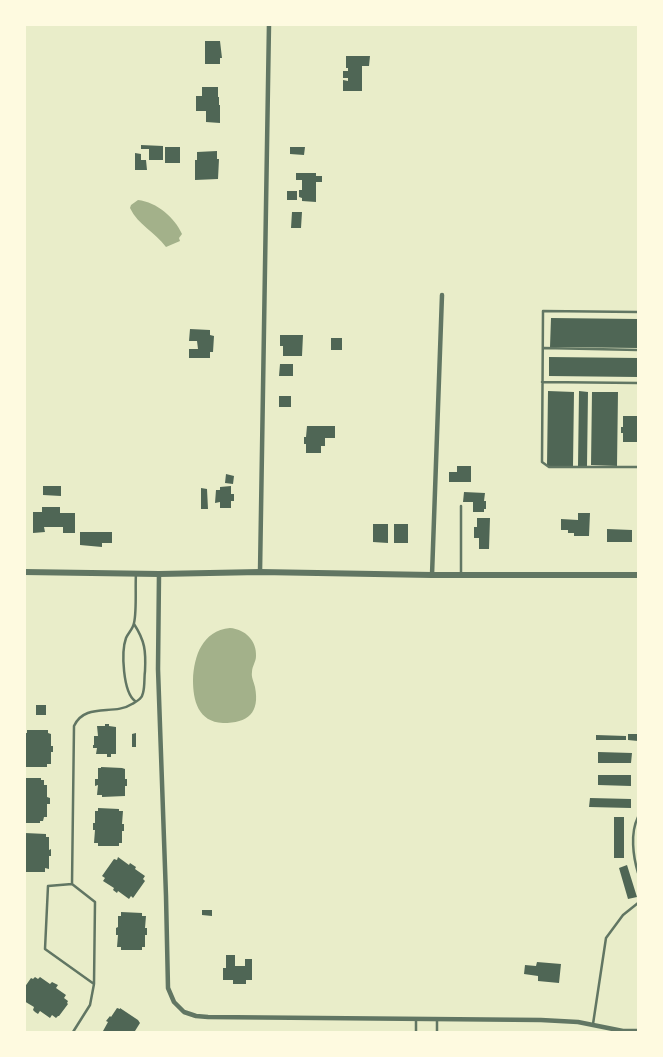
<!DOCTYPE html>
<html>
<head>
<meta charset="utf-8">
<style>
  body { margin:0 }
  #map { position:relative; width:663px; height:1057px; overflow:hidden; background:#e9edc9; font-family:"Times New Roman",serif }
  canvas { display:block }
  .frame { position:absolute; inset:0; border:26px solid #fefae0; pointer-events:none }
</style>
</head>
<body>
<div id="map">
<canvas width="663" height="1057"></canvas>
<div class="frame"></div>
</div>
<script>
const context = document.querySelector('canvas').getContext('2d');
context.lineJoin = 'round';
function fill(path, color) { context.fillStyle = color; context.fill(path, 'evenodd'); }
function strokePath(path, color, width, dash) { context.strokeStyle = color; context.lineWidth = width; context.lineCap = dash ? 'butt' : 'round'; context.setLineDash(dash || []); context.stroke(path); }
fill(new Path2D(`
  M138 200C157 202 175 218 182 234L179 238 180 241 166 247C155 232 138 225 130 208L131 205Z
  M230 628C245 629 257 641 256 656 256 662 252 666 252 672 251 677 254 682 255 687 260 713 248 723 223 723 198 722 193 700 193 680 194 656 202 631 230 628Z`), '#a3b18a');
fill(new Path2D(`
  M205 41H220L222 58H220V64H205Z
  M346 56H370L369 66H362V91H343V80L348 81V78H343V71H348V68H346Z
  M202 87H218V97H219V105H220V123L206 122V111H196V96H202Z
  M141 145 163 146V160H149V149H141Z
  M165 147H180V163H165Z
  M290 147H305L304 155 290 154Z
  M217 151V159H219L218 179 195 180V160H197V152Z
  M135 153 141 154V160H146L147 170H135Z
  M296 173H316V176H322V182H316V202L302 201V198L299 197V190H302V180H296Z
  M287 191H297V200H287Z
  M292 212H302L301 228H291Z
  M551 318 638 319V348L550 347Z
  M190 329 210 330V335L214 336 213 352H210V358H189V349H198L197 341H189Z
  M280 335H303L302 356H283V346H280Z
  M331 338H342V350H331Z
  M549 357 638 358V377L549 376Z
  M280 364H293V376H279Z
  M548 391 574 392 573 466H547Z
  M579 391 588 392 587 466H578Z
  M592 392H618L617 466 591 465Z
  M279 396H291V407H279Z
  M623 416H638V442H623V433H621V427H623Z
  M307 426H335V438H325V446H321V453H306V444H304V437H306Z
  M457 466H471V482H449V472H457Z
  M226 474 234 476 233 484 225 483Z
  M43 486H61V496L43 495Z
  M231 486V494H234V501H231V508H220V502L215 503 216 490H220V487Z
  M201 488 207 489 208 509H201Z
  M464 492 485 493 484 501H486V509H484V512H473V502H463Z
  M42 507H60V513H75V533H63V527H44L45 532 33 533V512H42Z
  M578 513H590L589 536H574V533H568V530H561V519L578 520Z
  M477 518H490L489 549H479V538H474V527H477Z
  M373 524H388V543L373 542Z
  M394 524H408V543H394Z
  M607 529 632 530V542H607Z
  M80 532H112V543H102V547L80 545Z
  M36 705H46V715H36Z
  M105 724H109V726L116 727V754H111V757H107V754H96L97 748H93V745H94V736H98L97 726H105Z
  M27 730H48V733L51 734V746H53V752H51V764H47V767H26V764H24V733H27Z
  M136 733V747H132V734Z
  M628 734H638V741L628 740Z
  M596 735 626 736V740H596Z
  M598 752 632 753 631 763H598Z
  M101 767 122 768 125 769V779H127V786H125V796L102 797V795H97L98 785 95 786V779H98V768H101Z
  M598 775H631V786L598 785Z
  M26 778H41V780H44V785H47V797L50 798V804H47V817H44L43 821H40V823H25L24 821V780Z
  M590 798 631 799V808L589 807Z
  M98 808 119 809V811H123L122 824H124V831H122V843H119V846H98V843H94L95 830H93V823H95V811H98Z
  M614 817H624V858H614Z
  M25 833 46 834V837H49V850L51 849V856H49V869L45 868V872H24Z
  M118 857 129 865 130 863 136 867 135 869 145 876 143 879 145 881 133 898 131 896 129 899 118 891 117 893 113 890 114 888 103 881 105 878 102 876 114 859 117 860Z
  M627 865 637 897 628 899 619 868Z
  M202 910H212V916L202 915Z
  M121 912 142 913V916H146L145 928H147V935H145V947H142V950H121V947H117L118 935H116V928L118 927V916H121Z
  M226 955H235V966H245V959H252V980H246V984H233V980H223V968H226Z
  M537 962 561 964 559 983 538 981V976L524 974 525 965 536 966Z
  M35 977 38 979 40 977 50 984 52 982 58 985 56 988 66 995 64 998 68 1001 67 1003 68 1004 59 1016H58L56 1018 52 1015 50 1018 40 1011 38 1014 35 1012 33 1010 34 1007 24 1001 26 997 24 996V988L31 978 33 979Z
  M117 1008 120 1009V1008L138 1020 140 1023 135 1031 137 1032H106L103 1031 108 1022 106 1021 110 1016 111 1017Z`), '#4f6655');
strokePath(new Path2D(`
  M638 312 543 311 542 462 549 467H638
  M544 348 638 350
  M542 382 638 383
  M461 506V575
  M135 701C123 692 121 652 126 638 128 633 133 629 134 623 137 610 135 588 136 573
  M638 817C630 833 633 856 638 873
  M72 884 48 886 45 949 94 984 95 902 72 884 74 726C85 702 114 716 132 704 137 701 142 699 143 693 145 686 144 678 145 671 146 651 145 641 134 624
  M593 1024 606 938 623 915 638 903
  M73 1032 90 1005 94 984
  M416 1032V1019
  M437 1032V1019`), '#617663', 2.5);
strokePath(new Path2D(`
  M260 572 269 24
  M159 574 158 669 166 896 168 988 174 1002 184 1012 196 1016 208 1017 541 1020 578 1022 623 1031H638
  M432 575 442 295`), '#617663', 4.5);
strokePath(new Path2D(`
  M24 572 159 574 260 572 432 575H638`), '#617663', 6);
</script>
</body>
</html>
